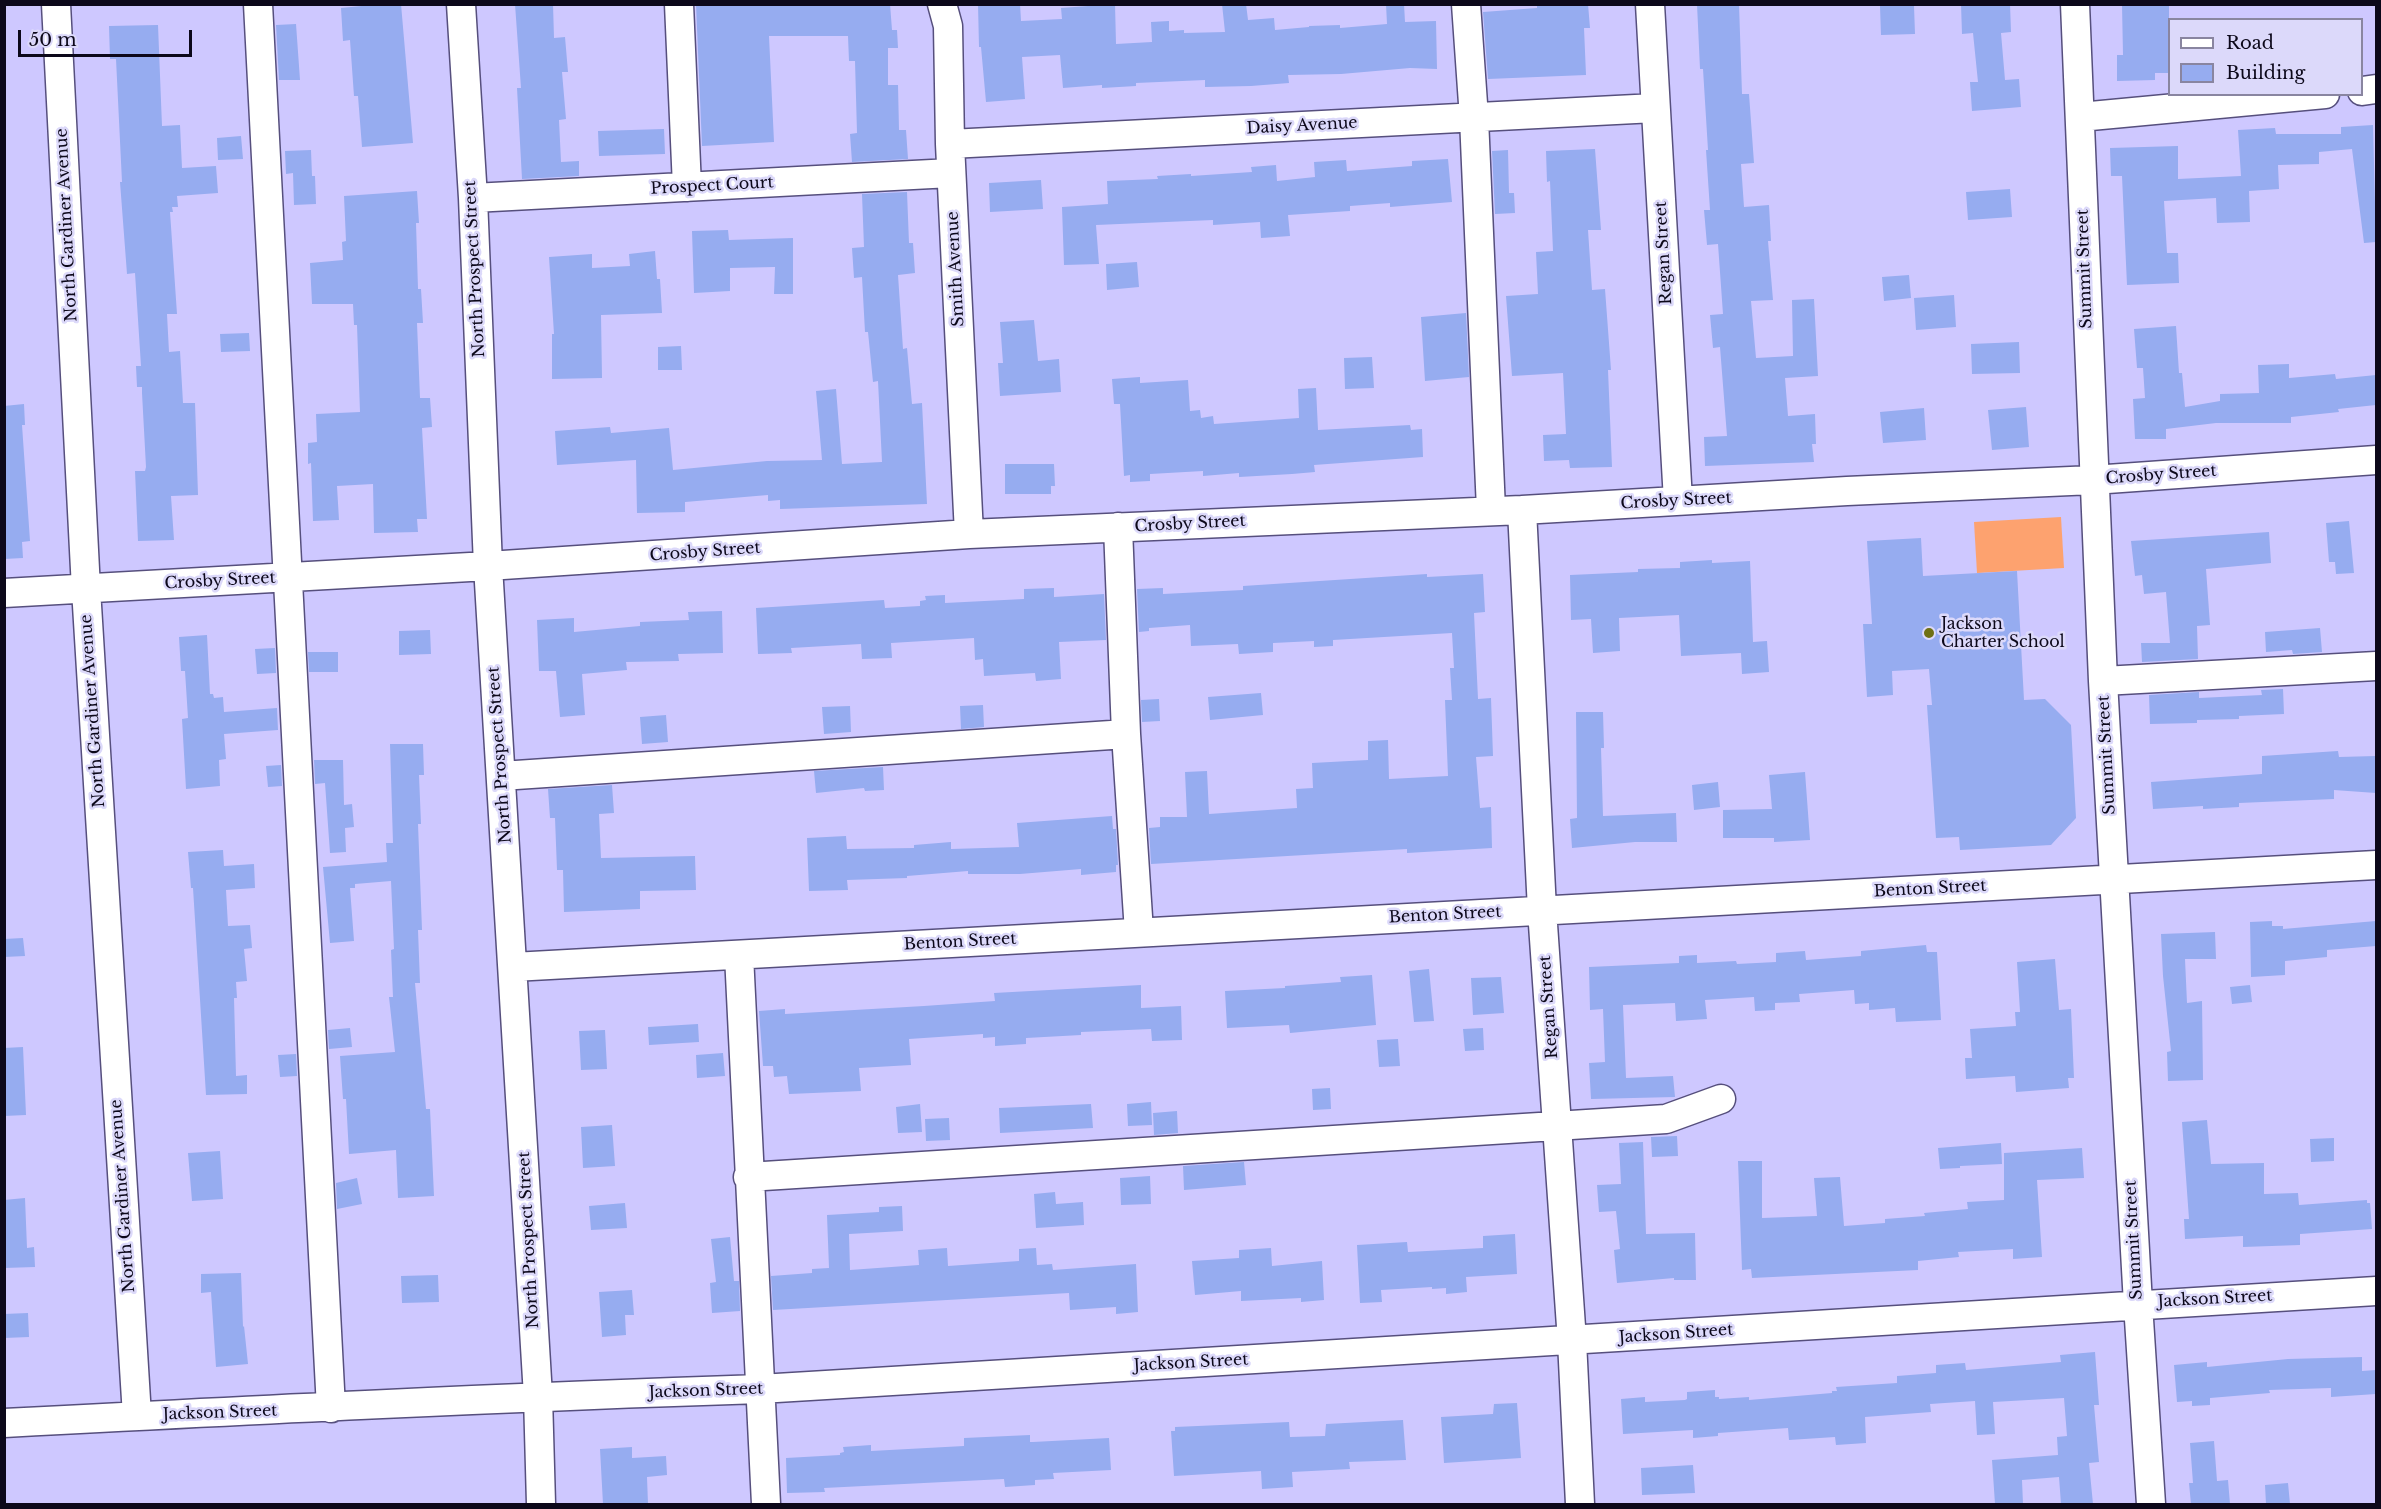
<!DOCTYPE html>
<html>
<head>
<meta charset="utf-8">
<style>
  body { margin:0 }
  #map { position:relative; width:2381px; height:1509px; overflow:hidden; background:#cec8ff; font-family:"Libre Baskerville",serif }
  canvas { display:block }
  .frame { position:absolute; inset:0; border:6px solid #0c081a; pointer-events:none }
  .legend { position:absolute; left:2168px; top:18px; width:195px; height:78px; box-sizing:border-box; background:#dcd9fa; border:2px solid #8985a0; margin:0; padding:8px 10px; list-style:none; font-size:18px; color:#0c081a }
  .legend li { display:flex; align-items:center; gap:12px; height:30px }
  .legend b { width:30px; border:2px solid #8985a0 }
  .scale { position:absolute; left:18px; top:30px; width:174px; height:27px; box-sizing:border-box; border:3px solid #0c081a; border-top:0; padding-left:8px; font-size:18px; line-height:21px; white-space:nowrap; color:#0c081a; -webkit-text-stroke:4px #dcd9fa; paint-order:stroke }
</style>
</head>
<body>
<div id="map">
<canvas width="2381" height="1509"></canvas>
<div class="frame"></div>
<ul class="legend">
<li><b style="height:8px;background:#fff"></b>Road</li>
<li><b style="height:16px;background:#96acf0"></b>Building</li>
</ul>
<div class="scale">50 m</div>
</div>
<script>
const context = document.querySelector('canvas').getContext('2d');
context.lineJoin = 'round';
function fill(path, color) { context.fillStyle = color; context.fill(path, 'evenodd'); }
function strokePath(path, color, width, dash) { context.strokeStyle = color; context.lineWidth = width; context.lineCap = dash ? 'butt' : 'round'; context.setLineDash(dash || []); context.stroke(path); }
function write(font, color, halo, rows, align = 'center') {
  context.font = font + ' "Libre Baskerville",serif'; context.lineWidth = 5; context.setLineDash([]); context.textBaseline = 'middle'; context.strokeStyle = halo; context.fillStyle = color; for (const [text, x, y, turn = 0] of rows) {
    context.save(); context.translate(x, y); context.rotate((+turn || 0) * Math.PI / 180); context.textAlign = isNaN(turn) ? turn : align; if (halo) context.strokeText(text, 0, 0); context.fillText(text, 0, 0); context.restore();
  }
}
fill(new Path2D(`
  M2061 517 2064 568 1977 573 1974 522Z`), '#fda26f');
fill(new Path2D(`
  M382 4H401L413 143 362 147 358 96H354L350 40 343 41 341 8Z
  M515 4H553L554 38 565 37 568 72H562L566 119 559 120 561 162 579 161V176L522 179 517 88H521Z
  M696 4H890L892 30H897L898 48H888V85H898L899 130H906L908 159 852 162 850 134 857 133 855 61H849L848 36H769L774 142 702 146Z
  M978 4H1020L1021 21 1062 19 1061 8 1115 4 1116 44 1152 42 1151 22 1169 21V31L1184 30V33L1225 32 1222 4H1246L1248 20 1274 18 1275 30 1309 27V26L1340 25V28L1387 24 1386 4H1404L1405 22 1436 21 1437 69 1410 68 1341 74 1288 75 1289 83 1251 86 1205 87V80L1136 83V86L1102 88V85L1063 88 1060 55 1022 57 1025 99 986 102 981 47H979Z
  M1537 4H1588L1590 28H1584L1586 75 1488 79 1483 12 1537 8Z
  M1697 4H1739L1742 94H1749L1754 163 1741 164 1744 207 1769 205 1771 241H1768L1773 300 1751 301 1756 358 1793 356 1792 300 1814 299 1818 376 1785 378 1788 416 1815 414 1816 444H1812L1814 462 1705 466 1704 437 1727 436 1720 347 1713 348 1710 315 1723 314 1718 244 1707 245 1704 210H1710L1706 150H1708L1703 69H1700Z
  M1961 4H2010L2011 32 2001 33 2005 80 2019 79 2021 107 1972 111 1970 82H1978L1973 33 1962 34Z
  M2122 4H2169V73H2155V80L2117 81V55H2123Z
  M1880 6H1914L1915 34 1881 35Z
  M296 24 300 80H279L276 25Z
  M158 25 162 126 180 125 182 168 216 166 218 193 177 196 178 207H172L173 212H170L177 314H167L169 352 180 351 183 403H195L198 495 171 496 174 540 138 541 135 471H145L146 467 142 393V387H137L136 366H141L135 273 127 274 120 182H122L116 59H110L109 26Z
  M2373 125 2376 242 2364 243 2352 149 2319 152V164L2278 165 2279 189 2249 191 2250 222 2217 223 2216 198 2164 201 2167 253H2178L2179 283 2127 285 2122 176H2111L2110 148 2178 146V179L2241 176 2238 130 2275 128 2276 134H2341V127Z
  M664 129 665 154 599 156 598 131Z
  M241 136 243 159 218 160 217 138Z
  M1595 149 1601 230H1588L1592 290 1605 289 1611 370H1608L1612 467 1570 468 1569 460 1544 461 1543 435 1566 434 1563 373 1512 376 1506 296 1538 294 1536 252 1553 251 1550 181 1547 182 1546 151Z
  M311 150 312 176H315L316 204 294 205 293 173 286 174 285 151Z
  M1508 150 1509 193H1514L1515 213 1495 214 1492 151Z
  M1448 159 1452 202 1390 207V203L1350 206V211L1288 215 1290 236 1261 238 1260 222 1213 225V220L1096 225 1099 264 1064 265 1062 207 1108 204 1107 181 1158 179 1157 176 1191 174V176L1252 172 1251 167 1276 165 1277 181 1315 177 1314 162 1346 160 1347 171 1412 166V161Z
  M1041 180 1043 209 990 212 989 183Z
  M2010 189 2012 217 1968 220 1966 192Z
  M417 191 419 223H416L418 289H421L423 323H417L420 398H430L432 427 422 428 427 519H417L418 532 374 533 373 484 337 486 339 520 313 521 311 463 308 464V443L317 442 316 414 360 412 357 325H354L353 304H312L310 263 343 260 342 242 346 241 344 196Z
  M907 192 909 243H913L915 273 898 275 903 349 907 348 912 404 922 403 927 504 780 509V500L768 501V495L685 502V512L637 513 636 460 557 465 555 431 610 427 611 433 669 428 673 470 767 461 822 460 816 391 836 389 842 464 882 462 878 381 873 382 868 332H865L862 277 854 278 852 248 864 247 862 194Z
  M728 230 729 240 793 238V294H774L775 267 730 268V291L694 293 692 231Z
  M655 251 657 279H660L662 313 601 315 602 378 552 379V334H554L549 257 592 254V268L630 266 629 254Z
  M1137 262 1139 287 1107 290 1106 264Z
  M1909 275 1911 298 1884 301 1882 277Z
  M1954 295 1956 327 1916 330 1914 298Z
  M1466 313 1469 377 1425 381 1421 317Z
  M1034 320 1038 361 1059 359 1061 392 1000 396 998 363H1003L1000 322Z
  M2176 326 2179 373H2182L2185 407 2220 401V394L2259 393 2258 365 2289 364V378L2335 374 2336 379 2376 375V405L2338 409 2339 412 2291 417V423H2216L2166 429V439H2135L2133 399 2145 398 2143 368H2137L2134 329Z
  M249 333 250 351 221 352 220 334Z
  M2019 342 2020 373 1972 374 1971 344Z
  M681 346 682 370H658V347Z
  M1372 357 1374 388 1345 389 1344 358Z
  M1140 377V383L1188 380 1190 411 1200 410 1201 418 1213 416 1214 424 1299 418 1298 389 1316 388 1318 430 1410 425 1411 430 1422 429 1423 457 1314 465 1315 472 1292 474 1239 477V473L1203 476V471L1150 474V481L1130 482V475L1124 476 1120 404H1114L1112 379Z
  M24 404 25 425H22L30 541 22 542 23 558 4 559V406Z
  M2026 407 2029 447 1992 450 1988 410Z
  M1924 408 1926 440 1883 443 1880 412Z
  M1005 464H1054L1055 486H1051V494H1005Z
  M2349 521 2354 573 2336 574 2335 562H2329L2326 523Z
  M2269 532 2271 563 2206 569 2210 625 2197 626 2198 659 2142 662 2141 643H2170L2166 592 2144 594 2142 575 2135 576 2131 541Z
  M1921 538 1923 576 2017 571 2024 700 2045 699 2071 725 2076 818 2051 845 1960 850 1959 837 1936 838 1927 705H1932L1929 669 1892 671 1893 695 1867 697 1863 624H1872L1867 541Z
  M1712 560V563L1750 561 1753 642 1767 641 1769 672 1742 674 1741 653 1681 656 1679 615 1619 618 1620 651 1593 653 1591 619 1571 620 1570 575 1638 572V569L1680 568V562Z
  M1427 574V577L1483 574 1485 612 1474 613 1478 699 1491 698 1493 756 1476 757 1480 808 1491 807 1492 848 1407 853V849L1151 864 1149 828 1160 827V817H1187L1185 772 1207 771 1209 814 1297 808 1296 789 1313 788 1312 763 1368 760V741L1388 740 1389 779 1448 776 1445 700H1452L1450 668H1454L1452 633 1333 640V646L1314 647V641L1273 643V652L1239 654 1238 644 1191 646 1190 625 1149 628V631L1139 632 1137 589 1163 588V594L1243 590V586Z
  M1054 588V597L1104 594 1106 640 1059 642 1061 679 1036 681 1035 673 984 676 983 659 975 660 974 638 891 643 892 658 862 659 861 644 791 648 792 653 758 654 756 608 884 600 885 608 920 606V601L926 600 925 596 945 595V603L1024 599V589Z
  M722 611 723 653 678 654 679 661 626 662 627 670 582 674 585 715 560 717 556 671H539L537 620 574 618V632L640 626V622L689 620 688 612Z
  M2320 628 2322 652 2293 654 2292 650 2266 652 2265 632Z
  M430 630 431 654 399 655V631Z
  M207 635 210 694H213L214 698 223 697 224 712 277 708 278 730 224 734 226 759 219 760 220 786 186 789 182 719 188 718 185 671H181L179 637Z
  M275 648 276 673 257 674 255 649Z
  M308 652H338V672H309Z
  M2283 689 2284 714 2239 716V719L2197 720V723L2150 724 2149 695 2199 692V698L2262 695 2261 690Z
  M1261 693 1263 715 1210 720 1208 697Z
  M1159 699 1160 721 1142 722 1141 700Z
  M983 705 984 727 961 729 960 706Z
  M850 706 851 732 824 734 822 707Z
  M1576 712H1603L1604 748H1601L1603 816 1676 813 1677 842H1635L1572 848 1570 819 1577 818Z
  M666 715 668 742 642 744 640 717Z
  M390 744H423L424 775H419L421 824H418L422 930H418L420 983H415L426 1109H430L434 1196 398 1198 396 1150 349 1154 346 1099H343L340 1056 395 1052 389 997H393L391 950 394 949 391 881 355 884V888H350L354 941 330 943 323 867 387 862 386 843H393Z
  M2338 751 2339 757 2376 756V793L2334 790V799L2239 803V807L2203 809V806L2153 809 2151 782 2262 774V756Z
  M314 760H343L344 805 352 804 354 827 345 828 346 852 330 853 325 783 315 784Z
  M281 765 282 786 268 787 266 766Z
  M883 767 884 790 865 791 864 788 816 793 814 771Z
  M1805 772 1810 840 1774 842V838H1723V810L1772 809 1769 775Z
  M1718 782 1720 807 1694 810 1692 785Z
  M612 785 614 813 599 814 601 858 695 856 696 890 640 891V909L564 912 563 870H557L555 818H550L548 789Z
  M1112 816 1113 829H1116L1118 865H1116V872L1081 875V869L1020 874H968V871L907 876V878L847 880 848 890 809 891 807 838 846 836 847 849 914 848V845L951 842V849L1019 847 1017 823Z
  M223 850 224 866 254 864 255 888 226 890 228 926 250 925 252 948 244 949 247 981 236 982 237 998H234L236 1076 247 1075V1094L206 1095 193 888H191L188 852Z
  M2272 921V926H2283V929L2376 921V946L2327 950V957L2285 961V975L2251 977 2250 922Z
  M2215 932 2216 959H2185L2187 1003 2202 1001 2203 1080 2168 1081 2167 1052 2171 1051 2163 976 2161 934Z
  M23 938 25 956 4 957V939Z
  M1926 945 1927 952H1937L1941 1020 1896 1022 1895 1008 1869 1010V1003L1855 1004 1854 990 1799 994 1800 1002 1775 1003V1010L1755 1011 1754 997 1705 1000 1707 1019 1676 1021 1675 1003 1623 1005 1626 1078 1673 1076 1675 1097 1591 1099 1589 1063 1605 1062 1603 1009 1590 1010 1589 967 1679 963V956L1697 955V963L1736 961 1737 964 1776 962V953L1805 951 1806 960 1861 956V951Z
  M2055 959 2059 1010 2071 1009 2074 1078H2068L2069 1088 2016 1092 2015 1076 1966 1079 1965 1058H1972L1970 1029 2016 1026 2015 1012H2020L2017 962Z
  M1429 969 1434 1021 1414 1022 1409 971Z
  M1372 975 1376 1025 1290 1033 1289 1025 1227 1028 1225 991 1285 988V986L1341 982 1340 977Z
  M1501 977 1504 1013 1473 1015 1471 978Z
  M1141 985V1008L1181 1006 1182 1040 1152 1041 1151 1029 1081 1032V1035L1026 1038V1044L995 1046V1037L983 1038V1034L909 1039 911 1065 859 1068 861 1091 789 1094 787 1076 774 1077 773 1066H763L759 1011 785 1009V1014L924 1006 995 1001 994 993Z
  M2250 985 2252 1002 2232 1004 2230 987Z
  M698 1024 699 1042 649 1045 648 1027Z
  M350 1028 352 1047 329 1049 328 1030Z
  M1483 1028 1484 1050 1465 1051 1463 1029Z
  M605 1030 607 1069 581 1070 579 1031Z
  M1398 1039 1400 1066 1379 1067 1377 1040Z
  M23 1047 26 1115 4 1116V1048Z
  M723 1053 725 1076 697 1078 696 1055Z
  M296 1054 297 1076 280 1077 278 1055Z
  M1330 1088 1331 1109 1313 1110 1312 1089Z
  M1151 1102 1152 1125 1128 1126 1127 1104Z
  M920 1104 922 1132 898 1133 896 1107Z
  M1091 1104 1093 1128 1000 1133 999 1108Z
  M1177 1111 1178 1133 1154 1135 1153 1113Z
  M949 1118 950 1140 926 1141 925 1119Z
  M2207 1120 2211 1164 2264 1163V1194L2298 1193 2299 1205 2367 1200V1203H2370L2372 1229 2300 1234V1245L2243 1247V1236L2185 1239 2184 1219H2189L2182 1122Z
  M612 1125 615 1166 583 1168 581 1127Z
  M1677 1136 1678 1156 1652 1157 1651 1137Z
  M2334 1138V1161L2311 1162 2310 1139Z
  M1643 1142 1646 1234 1695 1233 1696 1280H1674V1278L1617 1283 1614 1250 1620 1249 1616 1211 1599 1212 1597 1185 1621 1184 1619 1143Z
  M2001 1143 2002 1164 1960 1166V1168L1940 1169 1938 1148Z
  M2082 1148 2084 1178 2037 1180 2042 1257 2013 1259V1249L1958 1252 1959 1257 1918 1261V1270L1752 1278 1751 1269 1742 1270 1738 1161H1762V1218L1817 1216 1814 1178 1840 1177 1844 1226 1885 1223V1219L1925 1216 1924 1213 1968 1209 1967 1202 2004 1200V1153Z
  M220 1151 223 1199 192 1201 188 1153Z
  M1244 1162 1246 1185 1184 1190 1183 1166Z
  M1150 1176 1151 1204 1121 1205 1120 1178Z
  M357 1178 362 1204 337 1209 336 1183Z
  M1055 1192 1056 1204 1083 1202 1084 1225 1036 1228 1034 1194Z
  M25 1198 27 1248 34 1247 35 1267 4 1268V1200Z
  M625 1203 627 1228 591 1230 589 1206Z
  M902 1206 903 1231 849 1234 850 1270 919 1265 918 1250 947 1248 948 1266 1019 1261V1249L1036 1248 1037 1265 1052 1264 1053 1270 1136 1264 1138 1312 1116 1314V1307L1070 1310 1069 1293 773 1310 771 1276 812 1273V1269L829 1268 827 1215 879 1212V1207Z
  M1515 1234 1517 1274 1466 1277 1467 1292 1446 1294V1288L1432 1289V1287L1381 1290 1382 1302 1360 1303 1357 1245 1407 1242 1408 1252 1483 1248V1236Z
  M730 1237 734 1281H739L740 1311 712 1313 710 1283 716 1282 711 1239Z
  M1271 1248 1272 1266 1322 1261 1324 1300 1301 1302V1298L1241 1301V1291L1195 1295 1192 1261 1239 1258V1250Z
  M241 1273 243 1327 244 1326 248 1364 216 1367 211 1292 201 1293V1274Z
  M438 1275 439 1302 402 1303 401 1276Z
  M632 1290 634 1315H625L626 1335 602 1337 599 1292Z
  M28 1313 29 1337 4 1338V1314Z
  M2095 1352 2099 1405H2094L2099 1462 2089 1463 2093 1504H2061L2059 1477 2022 1480 2023 1504H1995L1992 1460 2058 1455 2057 1437 2067 1436 2064 1398 1993 1402 1995 1434 1977 1435 1975 1401 1930 1404 1931 1412 1865 1417 1866 1443 1836 1445 1835 1437 1789 1440 1788 1428 1718 1433V1436L1693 1438V1430L1623 1434 1621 1399 1645 1397V1402L1685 1400 1687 1399V1392L1715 1390V1397H1719V1399L1749 1397V1400L1832 1393V1391H1837L1836 1387 1897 1383V1376L1936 1373V1365L1965 1363 1966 1370 2061 1362 2060 1355Z
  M2362 1357V1371L2376 1370V1394L2331 1397V1388L2269 1390 2270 1393 2210 1398V1405L2192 1406V1401L2177 1402 2174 1365 2207 1362V1367L2288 1359Z
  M1517 1403 1521 1458 1444 1463 1441 1417 1493 1414 1494 1404Z
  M1403 1420 1406 1460 1349 1462 1350 1469 1292 1472 1293 1487 1262 1489 1261 1471 1174 1476 1171 1431H1175V1427L1289 1422 1290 1437 1325 1436 1326 1424Z
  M1030 1435V1442H1033L1109 1438 1111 1470 1053 1473 1054 1479 1035 1480V1485L1005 1487 1004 1479 824 1488 825 1492 787 1493 786 1458 840 1455V1453L844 1452 843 1447 871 1445V1451L964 1446V1438Z
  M2214 1441 2217 1481 2228 1480 2230 1504H2191L2189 1483H2193L2190 1443Z
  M632 1447V1458L666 1456 667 1475 647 1477 648 1504H603L600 1449Z
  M1693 1465 1695 1493 1642 1495 1641 1468Z
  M2288 1483 2290 1504H2266L2265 1485Z`), '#96acf0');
const minor = new Path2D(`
  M56 4 86 589 137 1416
  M258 4 331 1408
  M461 4 473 198 488 566 538 1396 541 1504
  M679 4 687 187
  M942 4 948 26 950 144 969 534
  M1466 4 1474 118 1491 510
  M1650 4 1678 501
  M2075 4 2103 681 2138 1304 2151 1504
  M2362 91 2376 89
  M2080 117 2325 94
  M950 144 1655 108
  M473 198 951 173
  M1522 510 1542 910 1572 1341 1580 1504
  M1118 527 1126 734
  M4 593 488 566 969 534 1522 510 1847 491 2093 480 2376 460
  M2103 681 2376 666
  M501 776 1126 734 1139 932
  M739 955 766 1504
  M513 967 2376 865
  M748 1177 1666 1119 1721 1099
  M4 1423C256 1410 508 1397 760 1389L2376 1291`);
strokePath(minor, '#564f7d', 31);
strokePath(minor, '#fff', 28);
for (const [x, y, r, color] of [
  [1929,633,6,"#6f7013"]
]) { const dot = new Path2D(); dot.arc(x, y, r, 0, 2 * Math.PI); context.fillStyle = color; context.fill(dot); strokePath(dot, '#dcd9fa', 2); }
write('16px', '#0c081a', '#dcd9fa', [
  ["Daisy Avenue",1302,126,-3],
  ["Prospect Court",712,186,-3],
  ["North Gardiner Avenue",67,225,-93],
  ["Regan Street",1664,253,-93],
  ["North Prospect Street",475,269,-93],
  ["Smith Avenue",956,269,-93],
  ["Summit Street",2085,269,-92],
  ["Crosby Street",2161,475,-4],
  ["Crosby Street",1676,501,-3],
  ["Crosby Street",1190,524,-3],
  ["Crosby Street",705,552,-4],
  ["Crosby Street",220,581,-3],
  ["North Gardiner Avenue",93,711,-94],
  ["North Prospect Street",500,755,-94],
  ["Summit Street",2107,755,-93],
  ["Benton Street",1930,889,-3],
  ["Benton Street",1445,915,-3],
  ["Benton Street",960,942,-3],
  ["Regan Street",1549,1007,-94],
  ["North Gardiner Avenue",123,1196,-94],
  ["North Prospect Street",529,1240,-93],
  ["Summit Street",2134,1240,-93],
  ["Jackson Street",2215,1299,-3],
  ["Jackson Street",1676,1334,-4],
  ["Jackson Street",1191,1363,-3],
  ["Jackson Street",706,1391,-2],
  ["Jackson Street",220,1413,-2]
]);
write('16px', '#0c081a', '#dcd9fa', [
  ["Jackson",1941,624],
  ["Charter School",1941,642]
], 'left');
</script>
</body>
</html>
